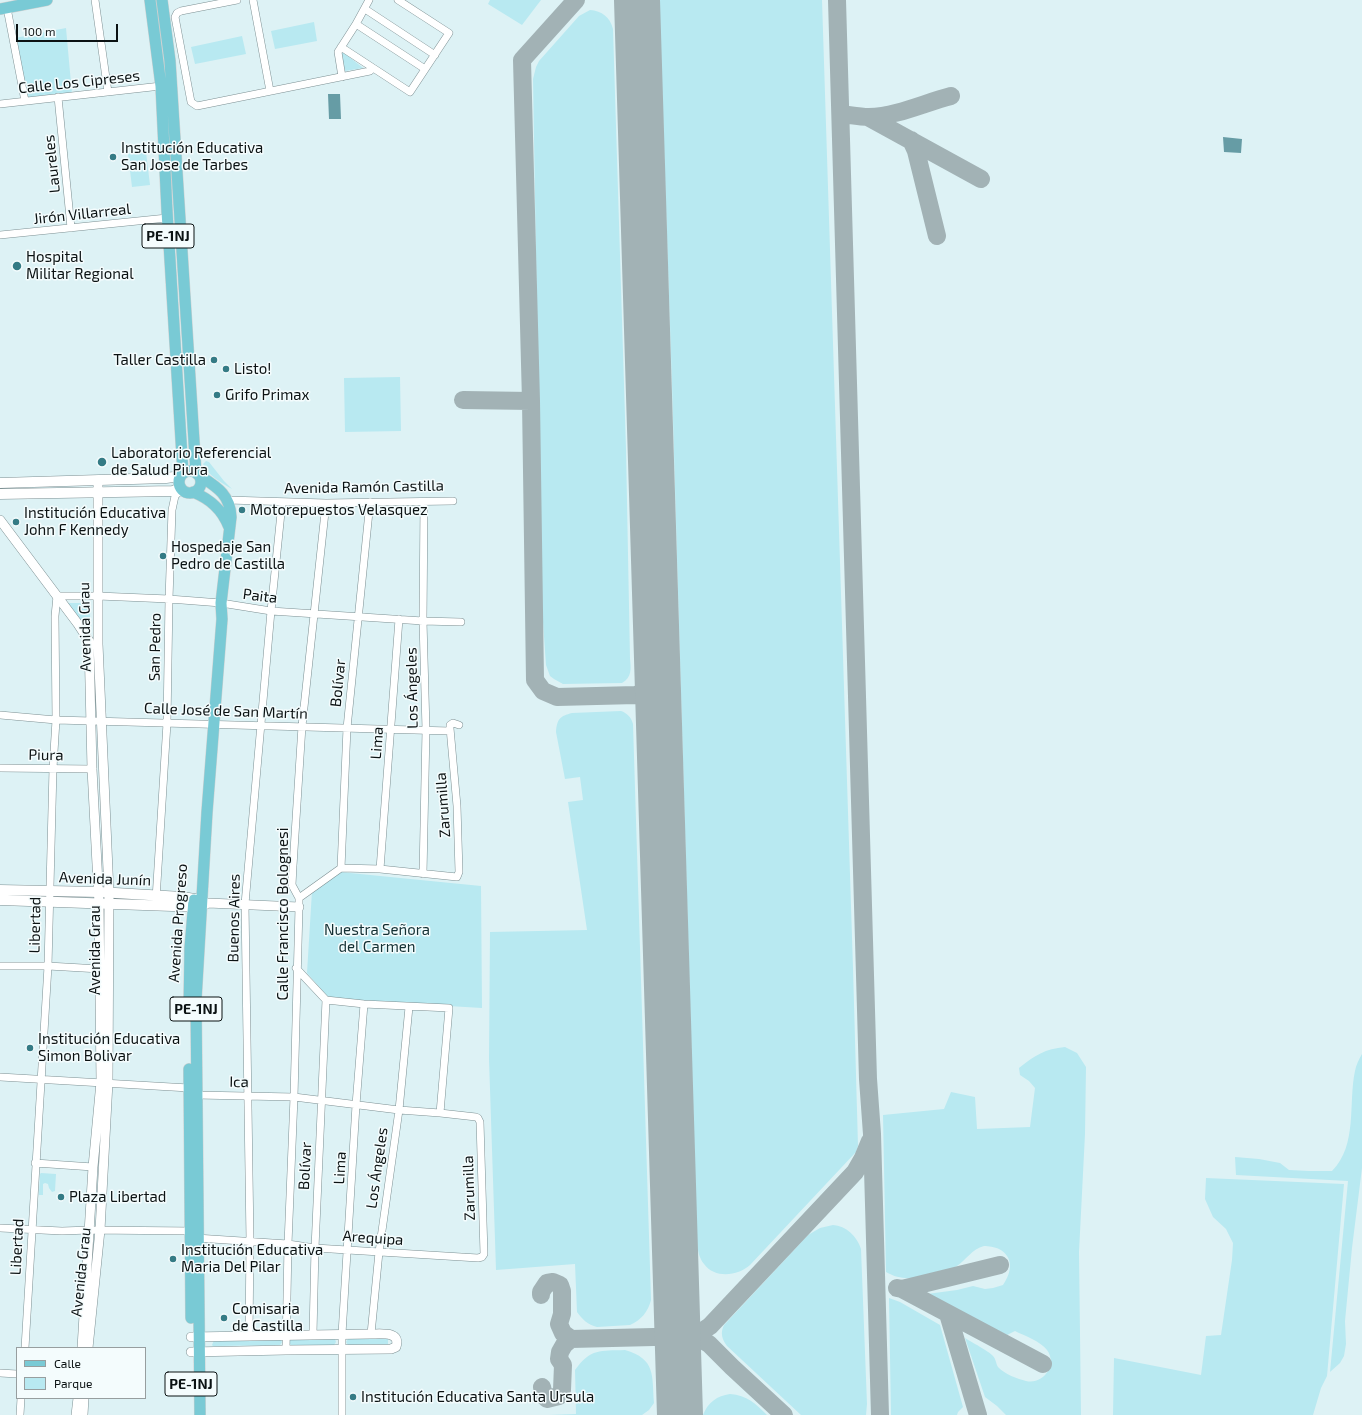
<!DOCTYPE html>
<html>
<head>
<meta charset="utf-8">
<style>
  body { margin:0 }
  #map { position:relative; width:1362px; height:1415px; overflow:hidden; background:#ddf2f5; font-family:"Exo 2",sans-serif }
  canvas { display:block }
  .legend { position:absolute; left:16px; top:1347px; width:130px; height:52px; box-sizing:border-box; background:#f4fcfd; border:1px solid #979e9f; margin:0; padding:5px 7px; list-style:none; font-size:12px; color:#0b1213 }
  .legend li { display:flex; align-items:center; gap:8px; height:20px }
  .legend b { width:20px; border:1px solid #979e9f }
  .scale { position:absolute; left:16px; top:24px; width:102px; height:18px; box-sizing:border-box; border:2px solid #0b1213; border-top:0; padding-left:5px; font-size:12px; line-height:14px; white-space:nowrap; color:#0b1213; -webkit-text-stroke:3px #f4fcfd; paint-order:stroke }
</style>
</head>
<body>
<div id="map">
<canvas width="1362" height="1415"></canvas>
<ul class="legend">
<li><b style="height:5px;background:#79cad5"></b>Calle</li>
<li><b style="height:11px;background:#b8e9f1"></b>Parque</li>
</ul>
<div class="scale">100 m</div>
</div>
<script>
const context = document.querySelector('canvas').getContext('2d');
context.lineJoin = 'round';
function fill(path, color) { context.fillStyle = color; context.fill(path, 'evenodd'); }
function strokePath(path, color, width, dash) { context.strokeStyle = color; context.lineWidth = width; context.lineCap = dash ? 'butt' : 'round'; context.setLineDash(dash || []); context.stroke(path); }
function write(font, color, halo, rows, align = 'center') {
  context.font = font + ' "Exo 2",sans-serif'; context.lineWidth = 3; context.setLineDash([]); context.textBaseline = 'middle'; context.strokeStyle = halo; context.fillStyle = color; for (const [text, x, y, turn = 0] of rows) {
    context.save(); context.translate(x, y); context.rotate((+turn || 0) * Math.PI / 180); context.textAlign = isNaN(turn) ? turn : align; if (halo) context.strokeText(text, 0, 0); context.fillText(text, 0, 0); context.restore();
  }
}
fill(new Path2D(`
  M490 0H541L522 25 488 4Z
  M659 0H822L853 968 858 1146 856 1152 750 1265C738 1276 715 1279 704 1264 699 1258 698 1251 697 1243L672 385Z
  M590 10C602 11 610 17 613 29L626 449 630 659C631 669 632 677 622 683L563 684 554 679 550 676 546 665 542 608 533 79 536 67 539 61 579 16Z
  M314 22 317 41 275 49 271 31Z
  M66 28 72 94 27 99 15 38Z
  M242 36 246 54 195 64 191 47Z
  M343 52 363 68 345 71 341 54Z
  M146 152 150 185 132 187 128 154Z
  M400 377 401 431 345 432 344 378Z
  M206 461 209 462 224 481 232 489C222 483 208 476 203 464Z
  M66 603H89L91 631 87 632Z
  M621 711C627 713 631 717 633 724L651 1300C648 1312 641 1320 630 1325L597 1327C588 1325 582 1319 577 1312L575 1264 496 1270 489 1059 490 932 587 930 568 802 583 800 580 777 565 779 556 732C557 719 560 716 572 713Z
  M340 872 481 886 482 1008 330 999 307 973 312 891Z
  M1065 1047 1077 1053 1086 1067 1085 1134 1079 1252 1081 1415H1006L997 1406 985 1397 965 1338C971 1342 989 1351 993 1356 996 1359 996 1364 998 1367 1004 1374 1018 1379 1026 1381 1043 1385 1058 1365 1047 1350 1040 1341 1025 1336 1015 1331L1007 1335 927 1294 957 1290 973 1286 985 1289 993 1288 1003 1285C1012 1272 1014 1257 999 1249 995 1247 988 1246 984 1246 972 1249 966 1260 957 1266 952 1269 945 1270 939 1271 920 1277 905 1283 886 1272L883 1115 944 1109 951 1092 975 1097 977 1129 1030 1127 1035 1088 1029 1081 1020 1075 1019 1068C1035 1055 1045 1049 1065 1047Z
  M1362 1054V1168L1352 1248 1345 1321 1346 1344 1344 1356 1340 1363 1330 1372 1348 1181 1236 1175 1235 1157 1259 1159 1280 1163 1289 1170 1309 1171H1332C1358 1145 1348 1103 1355 1071 1356 1065 1359 1059 1362 1054Z
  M41 1173 56 1174 55 1191 52 1192 49 1188 48 1184 45 1183 43 1184V1195H39L40 1174Z
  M1206 1178 1344 1184 1327 1376 1321 1388 1313 1415H1113L1114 1358 1201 1375 1206 1336 1221 1335 1232 1260 1233 1243 1226 1229 1213 1217 1205 1199Z
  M833 1225C846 1226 857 1236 861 1249L867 1404 866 1415H801L727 1346C722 1339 720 1333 724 1325L808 1235 820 1228Z
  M889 1298 900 1302 940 1325 963 1407 958 1412 957 1415H891Z
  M280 1339 282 1342 280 1345 213 1346 212 1345 214 1340Z
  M291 1339H335L336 1342 334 1345H291L289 1343Z
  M348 1339H388V1346L348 1345 346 1342Z
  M625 1350C656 1359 652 1375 654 1403L649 1410 642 1415H549L576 1414 575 1370C591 1348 600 1351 625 1350Z
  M730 1394C747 1395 756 1404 767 1415H703C708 1402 717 1396 730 1394Z`), '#b8e9f1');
fill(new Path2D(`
  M328 94H340L341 119H329Z
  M1223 137 1242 139 1241 153 1224 152Z`), '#669ca5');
strokePath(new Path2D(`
  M576 0 522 60 531 401 535 680 543 691 557 697 636 695 647 691 658 681
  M837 0 868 1079 872 1134 880 1415
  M841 114C850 115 860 117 869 117 897 116 924 103 951 96
  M868 117 981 179
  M911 140 916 151 937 236
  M463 400 531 401
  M636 695C649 698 652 705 659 715
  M897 1288 902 1289 1000 1265
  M902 1289 1043 1364
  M541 1295V1292L547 1283 553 1282 560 1285 562 1291V1314L559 1324 563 1333 571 1339
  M948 1314 978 1415
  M695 1336 710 1326 855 1172 863 1158 870 1141
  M542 1387 544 1396 547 1399 559 1396 562 1390 563 1365 559 1359 560 1352 564 1345 571 1339 695 1336 709 1344 732 1367 784 1415`), '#a2b2b5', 18);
strokePath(new Path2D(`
  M637 0 680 1415`), '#a2b2b5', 46);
const minor = new Path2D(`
  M95 0 108 92
  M237 0 181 11 177 13 175 17 191 102 197 106 370 71 373 68
  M253 0 270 91
  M7 8 25 101
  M365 9 435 55
  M356 24 425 69
  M341 47 410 92 449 33 398 0
  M342 77 338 52 356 24 369 0
  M58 97 71 228
  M0 104 161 86
  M0 235 167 218
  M228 500 326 503 453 501
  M0 715 56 720 450 731
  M0 768 92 769
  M341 868 347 728 370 502
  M380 869 399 619
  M423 874 426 730 423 621 424 502
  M299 898 341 868 380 869 457 877 459 872 457 806 450 728V725L453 723 459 725
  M156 899 167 723 169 599 172 510 175 496 182 489
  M0 966H48L100 969
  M296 968 326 1000 364 1004 449 1008 440 1113
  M0 1077 189 1088 197 1095 294 1097 399 1110 440 1113 476 1117 478 1118 480 1122 484 1254 482 1257 478 1258 315 1248 288 1244 196 1238
  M35 1163 93 1167
  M0 1228 62 1231 90 1230 194 1231
  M313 1334 315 1248 326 1000
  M371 1334 379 1252 399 1110 409 1007
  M249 1336 250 1241 245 904 271 611 282 503
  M25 1348 48 966 53 768 56 720 55 616 57 596H98L169 599 221 603 271 611 423 621 461 622
  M286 1350 288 1244 294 1097 299 907V898L292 885 293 866 302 726 326 503
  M0 1373 17 1374
  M20 1415 21 1398
  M342 1415V1334L356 1105 364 1004`);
const tertiary = new Path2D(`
  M0 520 78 624 89 641 92 769 99 903 101 1082 93 1167 82 1348
  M201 907 208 903 299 907
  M191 1337 371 1334C381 1334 401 1331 396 1347L391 1349 286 1350 191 1352
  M88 1348 100 1230 108 1082 109 893 98 644V480
  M76 1415 78 1398
  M83 1415 84 1398`);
const secondary = new Path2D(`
  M0 483 166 478 181 476
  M0 494 173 491 181 488
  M0 890 99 892 182 897 201 900
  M0 900 201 907`);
const primary = new Path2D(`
  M150 0 161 86 167 211 183 473
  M162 0 170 61 196 473
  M0 9 47 0
  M179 482a11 11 0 1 1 22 0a11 11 0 1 1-22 0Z
  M197 474C215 486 230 493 231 517L221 603 222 619 207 812 196 1000 200 1415
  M193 492C210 499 222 509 229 527
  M189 1010 190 948 194 900
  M189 1069 191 1318`);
strokePath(minor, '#7d9093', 8);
strokePath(tertiary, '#7d9093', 10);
strokePath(secondary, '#7d9093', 11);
strokePath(primary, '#ced0d0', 12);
strokePath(minor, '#fff', 7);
strokePath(tertiary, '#fff', 9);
strokePath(secondary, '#fff', 10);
strokePath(primary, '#79cad5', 11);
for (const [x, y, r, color] of [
  [113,157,4,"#347b85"],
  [17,266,5,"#347b85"],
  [214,360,4,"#347b85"],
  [226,369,4,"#347b85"],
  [217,395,4,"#347b85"],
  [102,462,5,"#347b85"],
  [242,510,4,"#347b85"],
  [16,522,4,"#347b85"],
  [163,556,4,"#347b85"],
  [30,1048,4,"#347b85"],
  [61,1197,4,"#347b85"],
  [173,1259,4,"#347b85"],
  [224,1318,4,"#347b85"],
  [353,1397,4,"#347b85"]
]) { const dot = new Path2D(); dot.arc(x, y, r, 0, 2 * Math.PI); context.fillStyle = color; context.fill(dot); strokePath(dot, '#f4fcfd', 1.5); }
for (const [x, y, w] of [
  [168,236,52],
  [196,1009,52],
  [191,1384,52]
]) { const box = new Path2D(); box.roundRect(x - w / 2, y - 12, w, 24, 3); context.fillStyle = '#f4fcfd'; context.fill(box); strokePath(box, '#0b1213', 1); }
write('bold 14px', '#0b1213', null, [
  ["PE-1NJ",168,236],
  ["PE-1NJ",196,1009],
  ["PE-1NJ",191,1384]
]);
write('15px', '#0b1213', '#f4fcfd', [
  ["Calle Los Cipreses",79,82,-6],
  ["Laureles",52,164,-96],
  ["Jirón Villarreal",82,214,-6],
  ["Avenida Ramón Castilla",364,487,-1],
  ["Paita",260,596,7],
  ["Avenida Grau",85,627,-91],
  ["San Pedro",155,647,-89],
  ["Bolívar",338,683,-84],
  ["Los Ángeles",412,688,-91],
  ["Calle José de San Martín",226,711,2],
  ["Lima",377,743,-86],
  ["Piura",46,755,1],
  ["Zarumilla",443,805,-94],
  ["Avenida Junín",105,879,2],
  ["Calle Francisco Bolognesi",283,914,-90],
  ["Buenos Aires",234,918,-89],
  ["Avenida Progreso",178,923,-86],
  ["Libertad",35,925,-89],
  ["Avenida Grau",95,950,-90],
  ["Ica",239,1082,1],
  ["Bolívar",305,1166,-87],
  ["Lima",340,1168,-87],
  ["Los Ángeles",377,1168,-82],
  ["Zarumilla",469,1188,-92],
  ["Arequipa",373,1238,4],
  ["Libertad",17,1247,-87],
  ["Avenida Grau",81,1272,-84]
]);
write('15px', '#0b1213', '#f4fcfd', [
  ["Institución Educativa",121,148],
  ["San Jose de Tarbes",121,165],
  ["Hospital",26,257],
  ["Militar Regional",26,274],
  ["Taller Castilla",206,360,"right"],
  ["Listo!",234,369],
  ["Grifo Primax",225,395],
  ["Laboratorio Referencial",111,453],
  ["de Salud Piura",111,470],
  ["Motorepuestos Velasquez",250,510],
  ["Institución Educativa",24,513],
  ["John F Kennedy",24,530],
  ["Hospedaje San",171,547],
  ["Pedro de Castilla",171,564],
  ["Institución Educativa",38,1039],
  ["Simon Bolivar",38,1056],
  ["Plaza Libertad",69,1197],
  ["Institución Educativa",181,1250],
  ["Maria Del Pilar",181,1267],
  ["Comisaria",232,1309],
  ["de Castilla",232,1326],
  ["Institución Educativa Santa Ursula",361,1397]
], 'left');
write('15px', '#133034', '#f4fcfd', [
  ["Nuestra Señora",377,930],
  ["del Carmen",377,947]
]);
</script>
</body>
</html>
